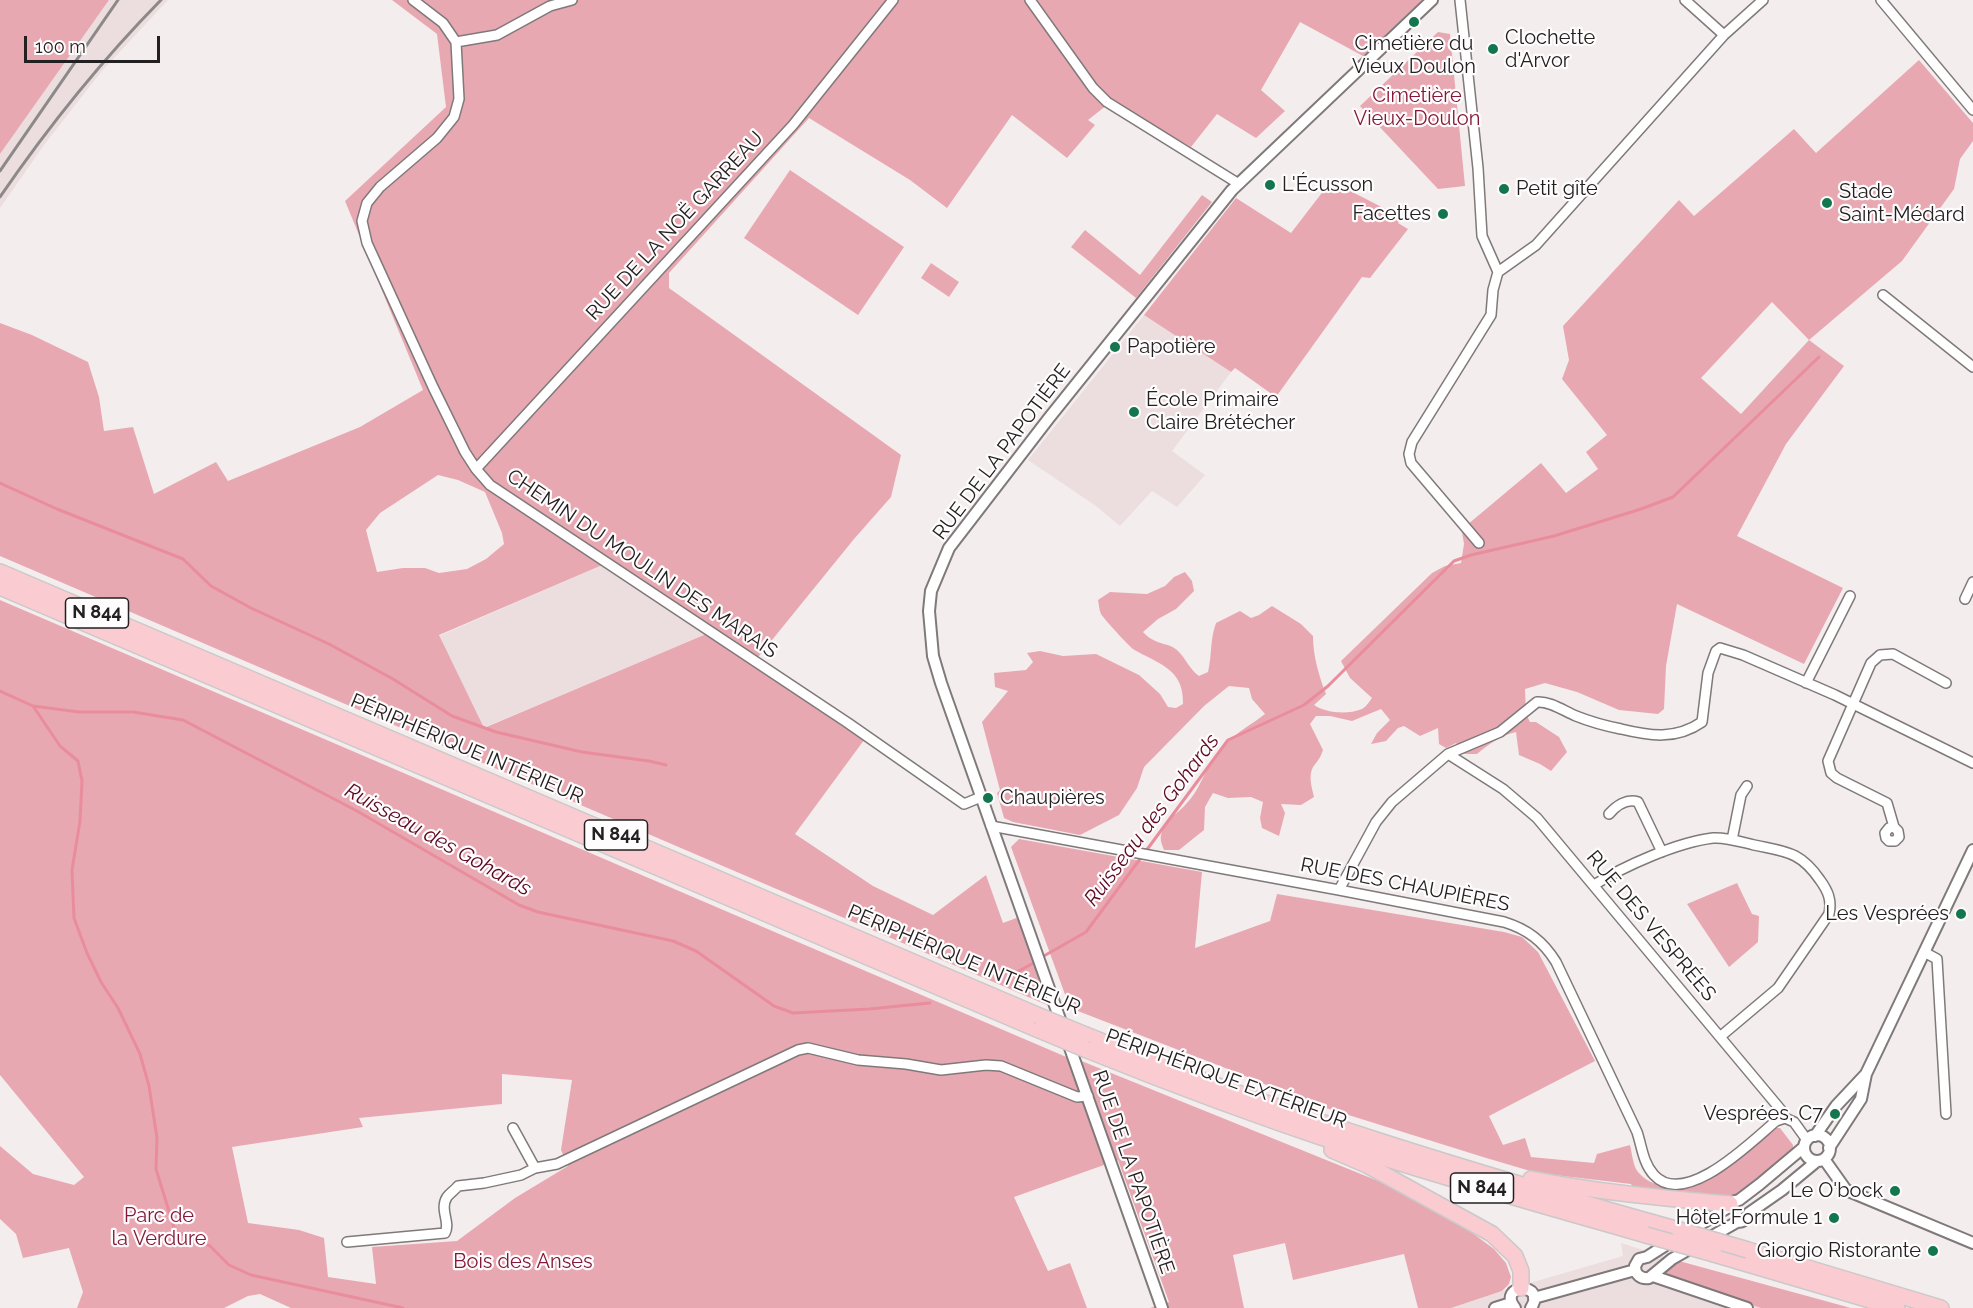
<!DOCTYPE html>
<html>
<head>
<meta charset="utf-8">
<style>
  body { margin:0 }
  #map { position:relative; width:1973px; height:1308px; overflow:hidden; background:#f4edee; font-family:Raleway,sans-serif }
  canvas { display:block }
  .scale { position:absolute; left:24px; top:36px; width:136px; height:27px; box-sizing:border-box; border:3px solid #222020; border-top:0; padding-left:8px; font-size:18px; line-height:21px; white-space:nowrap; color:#222020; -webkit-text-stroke:4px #fefcfc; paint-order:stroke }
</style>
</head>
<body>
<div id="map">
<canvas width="1973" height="1308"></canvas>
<div class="scale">100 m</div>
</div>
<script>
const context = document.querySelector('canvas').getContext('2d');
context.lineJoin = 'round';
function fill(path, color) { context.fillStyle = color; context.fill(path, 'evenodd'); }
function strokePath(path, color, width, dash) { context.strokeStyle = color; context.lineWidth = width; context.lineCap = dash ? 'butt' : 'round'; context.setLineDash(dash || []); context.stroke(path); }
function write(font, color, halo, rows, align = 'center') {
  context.font = font + ' Raleway,sans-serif'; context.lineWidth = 4.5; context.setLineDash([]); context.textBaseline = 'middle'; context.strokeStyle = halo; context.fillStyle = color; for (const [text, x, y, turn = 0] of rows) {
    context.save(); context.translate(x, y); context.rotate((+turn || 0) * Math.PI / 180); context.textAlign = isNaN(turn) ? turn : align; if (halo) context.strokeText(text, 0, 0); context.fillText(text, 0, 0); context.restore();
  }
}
fill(new Path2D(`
  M109 0H168L101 72 44 145 0 208V154Z
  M1144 315 1231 372 1172 451 1205 475 1177 507 1152 491 1120 526 1096 506 1028 460Z
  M607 563 711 632 483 728 439 636Z
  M1621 1243 1668 1258 1679 1282 1761 1308H1451L1502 1291 1623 1256Z`), '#ecddde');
fill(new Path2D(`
  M0 0H109L0 154Z
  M392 0H1422L1363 56 1300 22 1261 90 1285 111 1256 138 1217 114 1191 147 1112 101 1088 120 1095 125 1067 158 1012 115 947 208 910 180 809 118 669 273V288L901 455 891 497 854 539 755 661 867 736 795 834 873 886 933 915 986 875 1003 923 1019 917 1047 1005 0 556V323L32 335 88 362 99 397 104 431 133 427 154 494 216 462 228 481 360 427 423 390 345 201 446 107 437 34ZM438 475 458 480 485 492 502 533 504 544 486 559 467 569 439 573 425 568H403L377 572 366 530 380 513ZM607 563 711 632 484 728 439 635Z
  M1438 32 1450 34 1465 186 1438 189 1360 106Z
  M1919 60 1973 123V141L1960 159 1954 189 1902 261 1809 340 1844 366 1786 444 1737 536 1843 588 1804 664 1677 604 1666 666 1664 709 1658 714 1619 710 1577 692 1545 683 1525 689 1526 714 1530 722H1536L1559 737 1567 752 1551 771 1540 764 1519 755 1516 732C1501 735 1489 744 1477 754H1465L1456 743 1446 748 1439 744 1438 728 1420 736 1404 726 1398 728 1386 741 1371 744 1377 733 1390 720 1381 709 1352 721 1330 716H1316L1310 724 1323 750C1320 759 1318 760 1313 767 1308 776 1312 788 1314 797L1301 805 1281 804 1285 813 1279 836 1262 828 1260 818 1263 802 1251 797 1228 798 1213 793 1205 807 1204 830 1179 850H1164C1162 844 1159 839 1162 832 1165 819 1178 814 1186 804 1203 787 1206 762 1224 745 1236 733 1252 724 1265 714L1252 699 1249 688 1229 686 1204 706 1144 767 1137 788 1119 815 1080 835 1013 822 1004 818 997 793 1000 790 982 722 1008 691 995 687 994 673 1026 670 1033 662 1027 653 1040 651 1063 656 1096 654 1139 675 1160 694 1168 707 1176 708 1183 704C1184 668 1158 664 1133 649 1129 646 1104 619 1101 614 1099 610 1099 604 1098 600L1110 592 1147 594 1165 586 1174 577 1185 572 1192 581 1194 591 1176 609 1158 619 1143 632C1156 646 1168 642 1177 650 1186 658 1189 669 1199 676L1208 672C1212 655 1210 639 1216 623L1240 611 1251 618 1259 615 1272 606 1301 624 1313 636C1313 656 1319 676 1326 694L1314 705C1326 713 1347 715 1362 709 1366 707 1369 702 1372 698L1350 678 1341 661 1432 573 1445 566 1461 563 1464 544 1462 532 1467 525 1541 463 1566 493 1598 469 1586 452 1607 435 1562 379 1569 360 1563 326 1679 200 1694 216 1794 129 1816 153ZM1772 302 1809 340 1741 414 1701 378Z
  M790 170 904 247 858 315 744 238Z
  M1331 181 1403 218 1398 223 1408 229 1370 278 1362 277 1276 397 1235 368 1231 372 1144 315 1236 198 1291 233Z
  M1202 195 1212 202 1136 298 1071 247 1085 230 1140 275Z
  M931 263 959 282 949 297 921 278Z
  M0 600 1064 1056 1084 1062 1393 1187 1471 1232 1494 1249 1506 1263 1511 1277 1509 1284 1502 1291 1451 1308H1418L1404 1254 1293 1280 1285 1243 1233 1255 1244 1308H1150L1169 1302 1118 1160 1014 1197 1048 1271 1070 1263 1087 1308H291L260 1294 248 1296 224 1308H77L83 1292 69 1248 23 1258 16 1234 0 1219V1146L33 1174 74 1185 84 1177 0 1075ZM502 1074 572 1080 561 1150 568 1166 515 1198 457 1241 372 1247 376 1284 328 1277 324 1238 299 1230 248 1223 232 1147 363 1127 359 1118 502 1104Z
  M1019 839 1202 872 1195 948 1270 921 1277 894 1504 932 1522 937 1538 952 1595 1061 1489 1116 1503 1145 1525 1138 1531 1157 1594 1163 1597 1154 1630 1145C1632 1153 1633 1166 1638 1172 1655 1192 1684 1188 1705 1181L1774 1128H1780L1793 1145V1150L1734 1196 1707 1197 1633 1188 1631 1184 1537 1173 1483 1157 1310 1103 1233 1071 1070 1008 1011 847Z
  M1737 883 1752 914 1759 916 1758 942 1729 967 1687 904Z
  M1668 1258 1851 1308H1761L1661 1275Z`), '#e8a8b1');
strokePath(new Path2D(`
  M0 483 57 509 183 559 211 586 251 608 329 644 393 679 452 716 496 732 582 752 649 761 666 765
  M0 691 33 706 60 746 78 761 82 781 80 821 72 870 74 918 87 953 101 982 118 1008 140 1054 149 1086 157 1138 156 1169 175 1231 210 1246 229 1265 251 1275 403 1308
  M33 706 79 712H133L183 720 357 811 519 905 538 912 673 941 696 951 774 1006 793 1013 869 1009 930 1003
  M1042 957 1086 932 1228 740 1304 705 1328 686 1454 561 1471 555 1554 536 1641 509 1673 497 1819 357
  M1008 977 1037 961`), '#e98d9c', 3);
const minor = new Path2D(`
  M413 0 443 23 456 42 459 99 454 117 437 138 380 187 367 203 362 221 367 243 433 387 465 452 476 469 490 485 848 723 964 804 981 797
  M1030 0 1093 88 1107 102 1239 184
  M1460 0 1478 168 1482 236 1498 272
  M1685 0 1724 35
  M1881 0 1973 110
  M456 42 497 35 550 6 572 0
  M1498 272 1536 245 1724 35 1763 0
  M1883 295 1973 367
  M476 469 793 125 893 0
  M1479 543 1411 463 1409 454 1412 442 1491 315 1493 290 1498 272
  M1965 599 1973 582
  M1806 683 1850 596
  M1448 754 1503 789 1537 818 1781 1110 1785 1118 1794 1122 1807 1140
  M1609 814C1616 806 1627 798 1638 802L1662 852
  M991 826 1339 890 1504 922C1527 929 1543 941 1556 962L1637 1132C1642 1147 1643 1163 1654 1175 1685 1209 1752 1141 1776 1121L1785 1118
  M1894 827 1889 828 1885 833 1886 838 1889 841H1895L1899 837 1898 831 1894 827 1887 803 1837 778 1831 773 1828 761 1871 663 1880 655 1893 654 1946 683
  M1732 840 1741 795 1747 786
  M1594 885C1624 866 1678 842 1713 838 1727 837 1741 842 1754 845 1786 852 1800 851 1820 880 1828 891 1832 900 1829 914L1778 988 1721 1036
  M1339 890 1376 822 1392 802 1448 754 1500 732 1537 702C1550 701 1564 711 1576 716 1591 722 1606 726 1621 729 1650 736 1676 740 1702 722L1708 673 1716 651 1720 648 1743 655 1835 695 1973 763
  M1924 952 1937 959 1946 1114
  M513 1128 535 1168
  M347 1242 445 1233C451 1222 439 1210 447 1197 450 1193 455 1190 458 1186L484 1183 521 1175 535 1168 557 1164 798 1050 808 1048 858 1060 906 1064 941 1070 986 1065 1001 1066 1077 1097 1088 1096`);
const tertiary = new Path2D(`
  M1804 1148a13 13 0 1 1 26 0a13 13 0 1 1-26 0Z
  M1815 1136 1836 1106 1866 1074
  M1829 1148 1861 1099 1866 1074 1973 850
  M1824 1159 1846 1190 1973 1243
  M1686 1233 1727 1208 1732 1202 1739 1200 1760 1184 1804 1147
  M1672 1241 1647 1257 1639 1259 1635 1266C1635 1275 1641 1279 1649 1278L1672 1259 1737 1222C1744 1222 1747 1219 1749 1213L1782 1190 1817 1161
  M1653 1276 1747 1308
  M1534 1298 1635 1270
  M1162 1308 941 683 933 656 929 611 931 591 949 548 1049 418 1232 190 1432 0
  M1495 1308 1511 1303
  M1515 1308C1496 1283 1548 1282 1531 1308`);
const trunk = new Path2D(`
  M0 572 1037 1015
  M0 587 1039 1030
  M1086 1035C1279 1114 1478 1174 1679 1230
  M1087 1050C1171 1084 1257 1116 1344 1145 1443 1178 1545 1206 1646 1235
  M1332 1150 1367 1165 1492 1234 1515 1256 1521 1271V1288
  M1531 1179C1596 1192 1663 1198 1730 1204
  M1748 1250 1941 1308
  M1714 1254 1897 1308`);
strokePath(minor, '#7f797a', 12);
strokePath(tertiary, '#7f797a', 14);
strokePath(trunk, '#cac9c9', 18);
strokePath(minor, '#fff', 9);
strokePath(tertiary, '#fff', 10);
strokePath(trunk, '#facbd0', 15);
strokePath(new Path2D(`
  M0 171 118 0
  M0 197C48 127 101 61 161 0`), '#8d8989', 3);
const trunkBridge = new Path2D(`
  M1037 1015 1086 1035
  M1039 1030 1087 1050
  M1679 1230 1748 1250
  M1646 1235 1714 1254`);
strokePath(trunkBridge, '#cac9c9', 18, []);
strokePath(trunkBridge, '#facbd0', 15);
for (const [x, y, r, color] of [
  [1414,22,6,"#14764e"],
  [1493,49,6,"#14764e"],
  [1270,185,6,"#14764e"],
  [1504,189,6,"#14764e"],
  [1827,203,6,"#14764e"],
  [1443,214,6,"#14764e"],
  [1115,347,6,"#14764e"],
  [1134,412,6,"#14764e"],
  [988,798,6,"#14764e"],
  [1961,914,6,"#14764e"],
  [1835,1114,6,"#14764e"],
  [1895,1191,6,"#14764e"],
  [1834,1218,6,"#14764e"],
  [1933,1251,6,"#14764e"]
]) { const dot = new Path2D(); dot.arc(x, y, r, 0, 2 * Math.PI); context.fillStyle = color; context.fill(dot); strokePath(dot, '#fefcfc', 2); }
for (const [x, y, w] of [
  [97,613,63],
  [616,835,63],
  [1482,1188,63]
]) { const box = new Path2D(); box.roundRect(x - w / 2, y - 15, w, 30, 4.5); context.fillStyle = '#fefcfc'; context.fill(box); strokePath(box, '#222020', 1.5); }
write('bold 18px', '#222020', null, [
  ["N 844",97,613],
  ["N 844",616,835],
  ["N 844",1482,1188]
]);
write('20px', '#222020', '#fefcfc', [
  ["Clochette",1505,38],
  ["d'Arvor",1505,61],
  ["Cimetière du",1414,44,"center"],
  ["Vieux Doulon",1414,67,"center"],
  ["L'Écusson",1282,185],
  ["Petit gîte",1516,189],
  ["Stade",1839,192],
  ["Saint-Médard",1839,215],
  ["Facettes",1431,214,"right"],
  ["Papotière",1127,347],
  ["École Primaire",1146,400],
  ["Claire Brétécher",1146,423],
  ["Chaupières",1000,798],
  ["Les Vesprées",1949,914,"right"],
  ["Vesprées, C7",1823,1114,"right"],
  ["Le O'bock",1883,1191,"right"],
  ["Hôtel Formule 1",1822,1218,"right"],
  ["Giorgio Ristorante",1921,1251,"right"]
], 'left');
write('20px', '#841838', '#fefcfc', [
  ["Cimetière",1417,96],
  ["Vieux-Doulon",1417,119],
  ["Parc de",159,1216],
  ["la Verdure",159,1239],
  ["Bois des Anses",523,1262]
]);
write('20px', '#222020', '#fefcfc', [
  ["RUE DE LA NOË GARREAU",675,226,-47],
  ["RUE DE LA PAPOTIÈRE",1002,452,-53],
  ["CHEMIN DU MOULIN DES MARAIS",642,564,34],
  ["PÉRIPHÉRIQUE INTÉRIEUR",467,749,23],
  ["RUE DES CHAUPIÈRES",1405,885,11],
  ["RUE DES VESPRÉES",1651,926,50],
  ["PÉRIPHÉRIQUE INTÉRIEUR",964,960,23],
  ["PÉRIPHÉRIQUE EXTÉRIEUR",1226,1079,20],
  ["RUE DE LA PAPOTIÈRE",1133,1172,71]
]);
write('italic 21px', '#5c0823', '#fefcfc', [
  ["Ruisseau des Gohards",1152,820,-53],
  ["Ruisseau des Gohards",438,840,29]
]);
</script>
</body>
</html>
